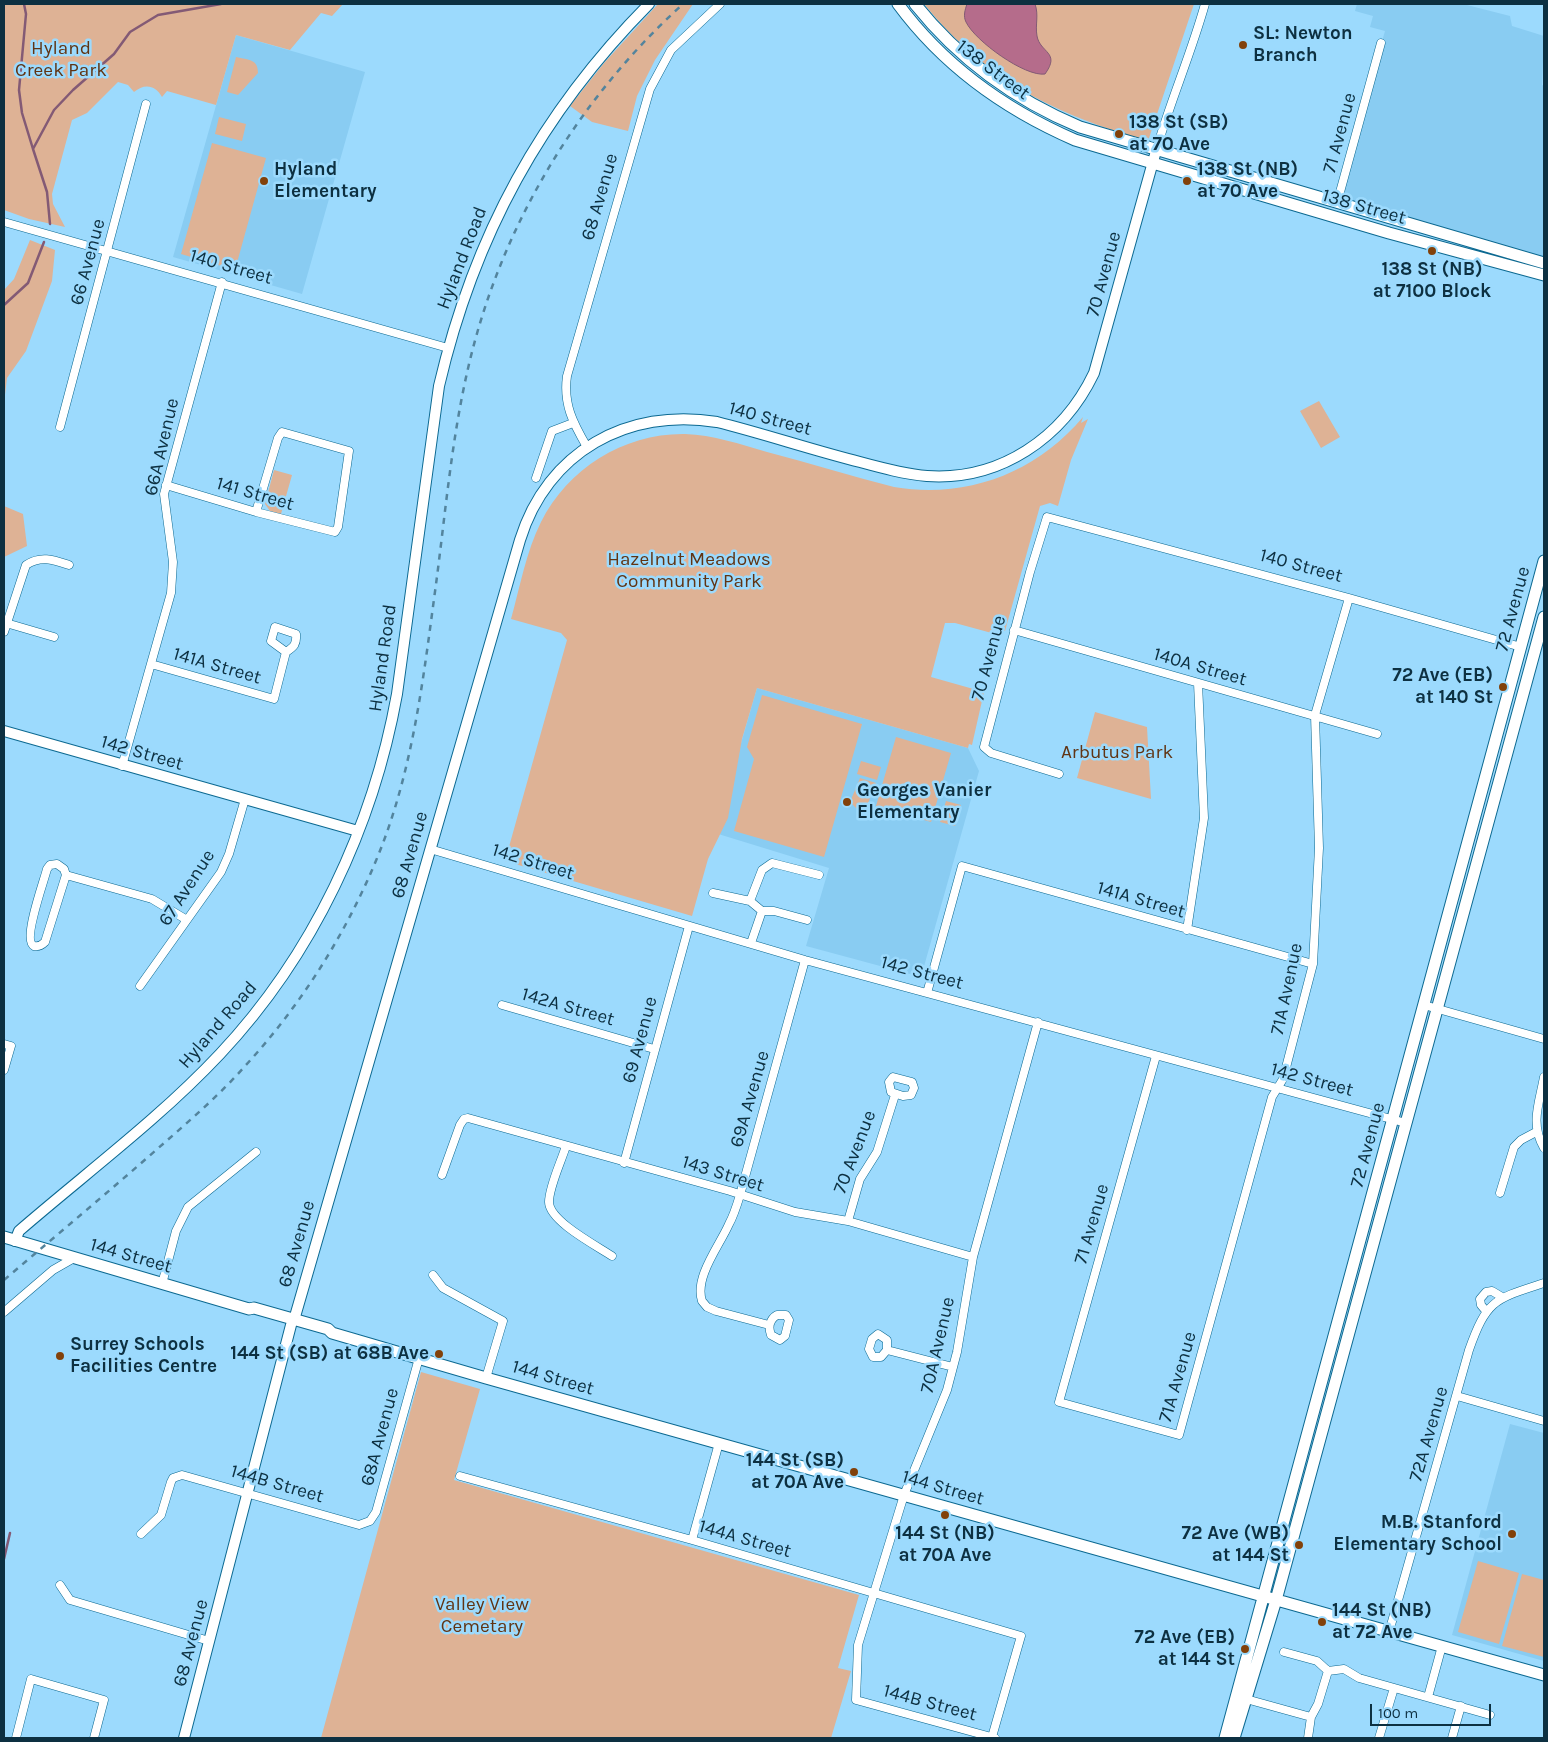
<!DOCTYPE html>
<html>
<head>
<meta charset="utf-8">
<style>
  body { margin:0 }
  #map { position:relative; width:1548px; height:1742px; overflow:hidden; background:#9cdafd; font-family:Karla,sans-serif }
  canvas { display:block }
  .frame { position:absolute; inset:0; border:5px solid #0d3041; pointer-events:none }
  .scale { position:absolute; left:1370px; top:1704px; width:121px; height:22px; box-sizing:border-box; border:2px solid #0d3041; border-top:0; padding-left:6px; font-size:15px; line-height:18px; white-space:nowrap; color:#0d3041; -webkit-text-stroke:4px #9cdafd; paint-order:stroke }
</style>
</head>
<body>
<div id="map">
<canvas width="1548" height="1742"></canvas>
<div class="frame"></div>
<div class="scale">100 m</div>
</div>
<script>
const context = document.querySelector('canvas').getContext('2d');
context.lineJoin = 'round';
function fill(path, color) { context.fillStyle = color; context.fill(path, 'evenodd'); }
function strokePath(path, color, width, dash) { context.strokeStyle = color; context.lineWidth = width; context.lineCap = dash ? 'butt' : 'round'; context.setLineDash(dash || []); context.stroke(path); }
function write(font, color, halo, rows, align = 'center') {
  context.font = font + ' Karla,sans-serif'; context.lineWidth = 5; context.setLineDash([]); context.textBaseline = 'middle'; context.strokeStyle = halo; context.fillStyle = color; for (const [text, x, y, turn = 0] of rows) {
    context.save(); context.translate(x, y); context.rotate((+turn || 0) * Math.PI / 180); context.textAlign = isNaN(turn) ? turn : align; if (halo) context.strokeText(text, 0, 0); context.fillText(text, 0, 0); context.restore();
  }
}
fill(new Path2D(`
  M1357 4H1463L1510 16 1512 26 1544 36 1542 85 1544 86V259L1336 204 1385 31 1370 27 1373 16 1355 11Z
  M236 35 365 72 302 294 173 257Z
  M757 688 968 748 979 771 921 977 806 946 829 868 715 833Z
  M1510 1424 1544 1433V1661L1452 1635Z`), '#89ccf2');
fill(new Path2D(`
  M4 4H343L332 16 321 13 290 50 236 35 216 105 167 91 162 97C156 85 144 83 134 92L128 85 118 82 87 113 72 120 52 194 53 204 65 227 29 219 4 210Z
  M658 4H693L655 60 637 96 628 131 592 122 570 106 604 63Z
  M924 4H1194L1148 141C1054 114 987 81 924 4Z
  M236 57C249 60 258 59 258 73L238 95 227 92Z
  M219 117 246 124 242 141 215 134Z
  M212 143 266 158 235 270 181 254Z
  M30 240 55 250 52 281 26 351 7 378 4 403V290L14 279Z
  M1319 401 1340 437 1321 448 1300 411Z
  M1083 417 1081 423 1088 419 1071 460 1058 506 1050 503 1040 506 1005 631 1001 630 999 635 955 623H945L931 677 984 692 972 745 969 744 968 748 757 688 742 739 728 818 708 859 692 916 505 861 567 640 561 633 511 619C520 587 526 552 541 522 568 468 625 433 685 434 713 435 740 444 767 452 809 463 851 476 894 487 966 499 1035 474 1083 417Z
  M274 470 292 475 281 514 270 511 265 504Z
  M4 506 23 514 27 546 4 557Z
  M762 695 862 724 824 857 734 831 754 759 747 747Z
  M1095 712 1147 727 1151 799 1077 778Z
  M896 737 951 753 931 822 876 806Z
  M861 761 881 767 877 780 857 774Z
  M860 778 876 783 867 806 858 810 850 802Z
  M946 801 961 805 955 826 940 822Z
  M421 1372 480 1389 454 1480 859 1595 838 1668 851 1671 831 1738H321Z
  M1478 1561 1519 1573 1499 1644 1458 1632Z
  M1522 1574 1544 1580V1657L1502 1646Z`), '#deb295');
const water = new Path2D(`
  M967 4H1035C1039 15 1035 25 1037 36 1040 53 1061 52 1045 74 1025 77 975 41 966 22 963 16 965 10 967 4Z`);
fill(water, '#b56c8b');
strokePath(water, '#835a75', 1);
strokePath(new Path2D(`
  M24 4 26 14 19 90 22 113 33 149
  M50 224 47 192 33 149 54 110 73 90 114 54 130 32 158 15 221 4
  M4 305 28 283 44 242
  M4 1559 10 1533`), '#835a75', 2.5);
const minor = new Path2D(`
  M1156 151C1170 102 1191 54 1205 4
  M1337 203 1381 43
  M4 222 448 348
  M60 427 146 104
  M587 447C573 423 563 404 567 376L650 89 671 50 720 4
  M536 478 552 431 573 423
  M166 485 256 512 335 532 338 527 349 451 282 432 278 438 256 512
  M6 623 54 637
  M1014 630 1377 734
  M4 632 26 565C41 555 54 560 69 565
  M151 664 274 699 286 652C294 647 297 644 296 634L275 627 271 641 286 652
  M122 766 171 593 173 562 164 494 222 282
  M1059 774 991 753 984 747 1030 572 1047 517 1349 598 1521 647
  M430 849 805 960 1406 1123
  M57 864 64 869 66 875 45 942C42 945 39 947 34 946 22 941 44 881 47 869L50 865Z
  M66 875 152 899 187 920
  M713 893 750 901 762 911H774L807 920
  M750 901 762 870 772 863 819 875
  M1187 930 1204 818 1198 683
  M751 943 762 911
  M140 986 221 872 229 854 245 799
  M927 993 962 866 1313 964
  M502 1005 654 1049
  M1424 1005 1544 1039
  M4 1044 11 1046 4 1070
  M1156 1056 1059 1402 1179 1435 1272 1097 1283 1079 1313 964 1319 848 1315 715 1349 598
  M893 1077 912 1082 914 1088 911 1095 903 1096 891 1092 889 1082Z
  M1544 1077C1539 1104 1530 1124 1544 1148
  M566 1146C561 1162 549 1187 549 1202 549 1221 597 1246 612 1256
  M624 1163 689 926
  M442 1175 460 1125 464 1119 468 1118 730 1191 795 1212 848 1221 973 1257
  M1500 1193 1514 1147 1521 1140 1536 1132
  M848 1221 860 1179 877 1152 895 1095
  M433 1275 443 1288 503 1321 486 1378
  M162 1284 176 1231 188 1207 256 1152
  M1486 1311 1481 1305 1480 1299 1486 1292 1492 1291 1502 1297
  M4 1312 53 1270 74 1258
  M777 1315H786L789 1320 785 1336 780 1340 771 1335C768 1327 770 1319 777 1315Z
  M769 1325 716 1311 707 1307 702 1301C694 1277 720 1245 729 1224 734 1215 737 1205 740 1195L805 960
  M878 1334 887 1340V1350L881 1357H873L869 1349 872 1339Z
  M887 1350 953 1367
  M1457 1396 1544 1421
  M460 1476 692 1540 1021 1636 992 1737
  M141 1534 161 1515 171 1482 173 1478 182 1475 359 1525 370 1521 376 1512 419 1358
  M692 1540 719 1443
  M60 1585 70 1600 209 1641
  M1389 1632 1469 1350C1487 1299 1495 1299 1544 1283
  M1284 1652 1317 1661 1328 1671 1344 1669 1359 1678 1490 1715
  M1428 1697 1442 1646
  M1246 1699 1311 1717
  M16 1738 31 1679 104 1700 94 1738
  M995 1738 856 1700 858 1645 904 1495 947 1390 957 1352 973 1257 1038 1022
  M1308 1738 1311 1717 1318 1704 1328 1671
  M1379 1738 1394 1688
  M1452 1738 1461 1706`);
const tertiary = new Path2D(`
  M4 731 358 831
  M15 1241 19 1231C86 1173 159 1119 220 1054 313 955 373 827 397 694L439 386C474 236 541 113 649 4
  M294 1320 520 540C547 452 628 407 717 422 765 434 812 450 860 462 882 468 904 474 927 476 1000 481 1063 438 1094 373L1156 151
  M184 1738 291 1325`);
const secondary = new Path2D(`
  M898 4C943 65 1006 110 1075 140L1389 233 1544 275
  M915 4C959 59 1015 100 1080 127L1544 263
  M4 1237 249 1309 254 1308 328 1329 332 1333 486 1378 1544 1675
  M1225 1738 1544 561
  M1234 1738 1276 1600 1544 617`);
strokePath(minor, '#0c6991', 9);
strokePath(tertiary, '#0c6991', 12);
strokePath(secondary, '#0c6991', 13);
strokePath(minor, '#fff', 8);
strokePath(tertiary, '#fff', 10);
strokePath(secondary, '#fff', 11);
strokePath(new Path2D(`
  M4 1280C52 1239 100 1199 147 1158 181 1128 216 1099 246 1065 300 1006 344 937 375 863 411 778 422 689 434 599 445 520 451 438 470 360 503 223 579 98 683 4`), '#53849d', 2.5, [6, 6]);
for (const [x, y, r, color] of [
  [1243,45,5,"#82410a"],
  [1119,134,5,"#82410a"],
  [264,181,5,"#82410a"],
  [1187,181,5,"#82410a"],
  [1432,251,5,"#82410a"],
  [1503,687,5,"#82410a"],
  [847,802,5,"#82410a"],
  [439,1354,5,"#82410a"],
  [60,1356,5,"#82410a"],
  [854,1472,5,"#82410a"],
  [945,1515,5,"#82410a"],
  [1512,1534,5,"#82410a"],
  [1299,1545,5,"#82410a"],
  [1322,1622,5,"#82410a"],
  [1245,1649,5,"#82410a"]
]) { const dot = new Path2D(); dot.arc(x, y, r, 0, 2 * Math.PI); context.fillStyle = color; context.fill(dot); strokePath(dot, '#9cdafd', 2); }
write('bold 19px', '#0d3041', '#9cdafd', [
  ["SL: Newton",1253,34],
  ["Branch",1253,56],
  ["138 St (SB)",1129,123],
  ["at 70 Ave",1129,145],
  ["Hyland",274,170],
  ["Elementary",274,192],
  ["138 St (NB)",1197,170],
  ["at 70 Ave",1197,192],
  ["138 St (NB)",1432,270,"center"],
  ["at 7100 Block",1432,292,"center"],
  ["72 Ave (EB)",1493,676,"right"],
  ["at 140 St",1493,698,"right"],
  ["Georges Vanier",857,791],
  ["Elementary",857,813],
  ["Surrey Schools",70,1345],
  ["Facilities Centre",70,1367],
  ["144 St (SB) at 68B Ave",429,1354,"right"],
  ["144 St (SB)",844,1461,"right"],
  ["at 70A Ave",844,1483,"right"],
  ["M.B. Stanford",1502,1523,"right"],
  ["Elementary School",1502,1545,"right"],
  ["144 St (NB)",945,1534,"center"],
  ["at 70A Ave",945,1556,"center"],
  ["72 Ave (WB)",1289,1534,"right"],
  ["at 144 St",1289,1556,"right"],
  ["144 St (NB)",1332,1611],
  ["at 72 Ave",1332,1633],
  ["72 Ave (EB)",1235,1638,"right"],
  ["at 144 St",1235,1660,"right"]
], 'left');
write('19px', '#613413', '#9cdafd', [
  ["Hyland",61,49],
  ["Creek Park",61,71],
  ["Hazelnut Meadows",689,560],
  ["Community Park",689,582],
  ["Arbutus Park",1117,753],
  ["Valley View",482,1605],
  ["Cemetary",482,1627]
]);
write('19px', '#0d3041', '#9cdafd', [
  ["138 Street",993,70,37],
  ["71 Avenue",1340,133,-75],
  ["68 Avenue",600,197,-74],
  ["138 Street",1364,207,16],
  ["Hyland Road",462,258,-69],
  ["66 Avenue",88,262,-75],
  ["140 Street",231,267,16],
  ["70 Avenue",1104,274,-75],
  ["140 Street",770,419,15],
  ["66A Avenue",162,447,-77],
  ["141 Street",255,494,16],
  ["140 Street",1301,566,15],
  ["72 Avenue",1513,609,-75],
  ["Hyland Road",383,658,-82],
  ["70 Avenue",989,658,-75],
  ["141A Street",217,666,16],
  ["140A Street",1200,667,16],
  ["142 Street",142,753,16],
  ["68 Avenue",410,855,-74],
  ["142 Street",533,862,17],
  ["67 Avenue",187,888,-57],
  ["141A Street",1141,900,16],
  ["142 Street",922,973,15],
  ["71A Avenue",1287,989,-78],
  ["142A Street",568,1007,16],
  ["Hyland Road",218,1025,-49],
  ["69 Avenue",640,1040,-75],
  ["142 Street",1312,1080,15],
  ["69A Avenue",750,1099,-74],
  ["72 Avenue",1368,1145,-75],
  ["70 Avenue",855,1152,-69],
  ["143 Street",723,1174,17],
  ["71 Avenue",1092,1224,-74],
  ["68 Avenue",297,1244,-74],
  ["144 Street",131,1256,16],
  ["70A Avenue",938,1345,-77],
  ["71A Avenue",1178,1377,-74],
  ["144 Street",553,1378,16],
  ["72A Avenue",1429,1434,-74],
  ["68A Avenue",380,1437,-75],
  ["144B Street",277,1484,16],
  ["144 Street",943,1488,16],
  ["144A Street",745,1539,16],
  ["68 Avenue",191,1643,-75],
  ["144B Street",930,1703,15]
]);
</script>
</body>
</html>
